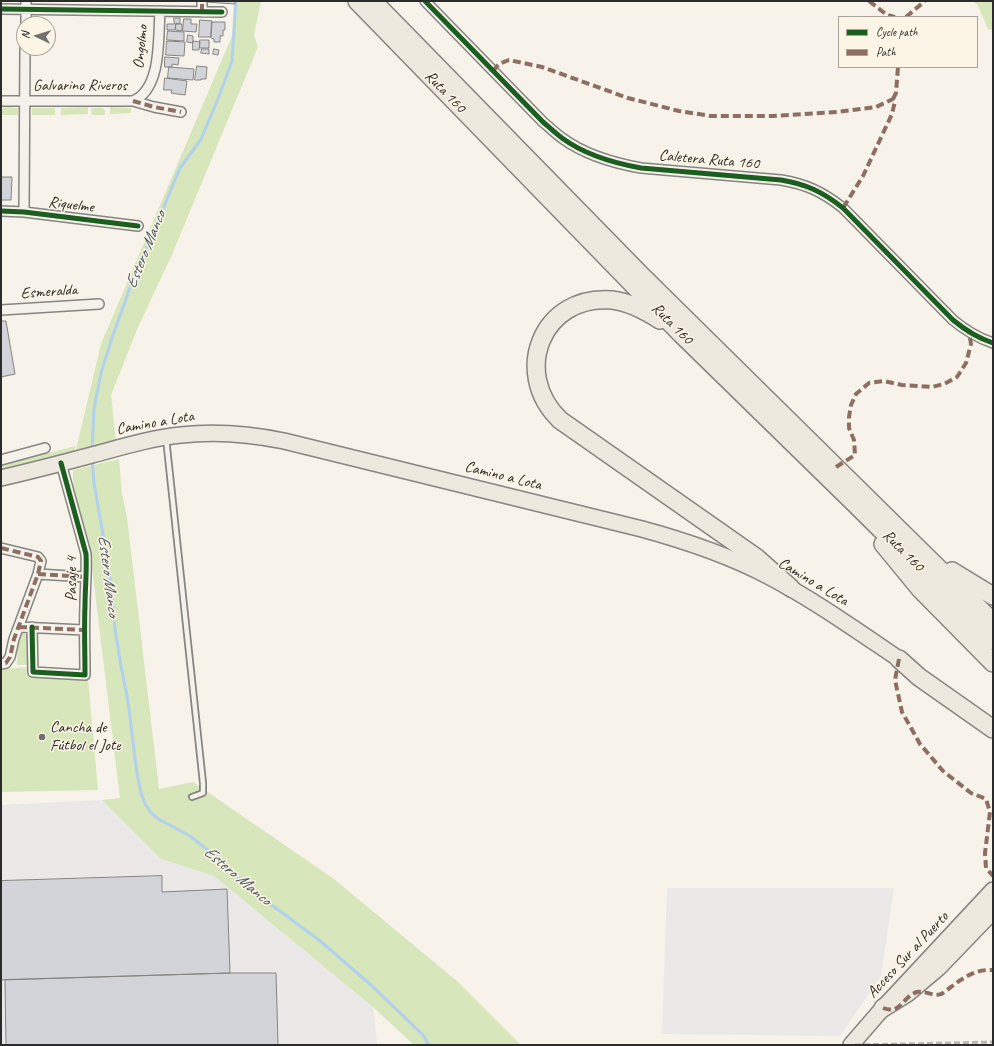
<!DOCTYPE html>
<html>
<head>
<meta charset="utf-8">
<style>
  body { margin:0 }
  #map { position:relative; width:994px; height:1046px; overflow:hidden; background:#f7f3ea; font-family:Caveat,sans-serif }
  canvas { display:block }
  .frame { position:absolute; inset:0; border:2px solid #2b2b2b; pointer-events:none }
  .legend { position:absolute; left:838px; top:16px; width:140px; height:52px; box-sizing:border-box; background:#fcf5e5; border:1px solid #a8a49b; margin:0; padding:5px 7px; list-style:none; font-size:12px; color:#2b2b2b }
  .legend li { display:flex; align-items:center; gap:8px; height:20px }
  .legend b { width:20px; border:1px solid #a8a49b }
  .north { position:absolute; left:16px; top:16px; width:40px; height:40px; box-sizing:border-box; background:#fcf5e5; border:1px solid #a8a49b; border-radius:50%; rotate:274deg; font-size:11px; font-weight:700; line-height:16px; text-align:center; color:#2b2b2b }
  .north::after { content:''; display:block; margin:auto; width:14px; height:18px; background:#72716e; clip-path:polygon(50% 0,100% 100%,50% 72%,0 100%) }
</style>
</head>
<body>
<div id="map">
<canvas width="994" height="1046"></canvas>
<div class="frame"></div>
<ul class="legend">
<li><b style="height:5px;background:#1b5e20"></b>Cycle path</li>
<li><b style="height:5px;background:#8d6e63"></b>Path</li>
</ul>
<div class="north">N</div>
</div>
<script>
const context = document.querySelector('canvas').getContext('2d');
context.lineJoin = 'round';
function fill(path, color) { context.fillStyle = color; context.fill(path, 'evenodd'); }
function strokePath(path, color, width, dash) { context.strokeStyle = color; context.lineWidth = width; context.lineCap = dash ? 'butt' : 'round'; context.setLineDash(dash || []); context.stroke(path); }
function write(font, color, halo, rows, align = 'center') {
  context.font = font + ' Caveat,sans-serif'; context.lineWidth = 3; context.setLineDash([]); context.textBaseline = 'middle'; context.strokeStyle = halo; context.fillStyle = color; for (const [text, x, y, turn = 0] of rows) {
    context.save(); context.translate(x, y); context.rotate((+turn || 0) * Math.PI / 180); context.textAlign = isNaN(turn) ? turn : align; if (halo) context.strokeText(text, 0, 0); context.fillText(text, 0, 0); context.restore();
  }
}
fill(new Path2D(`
  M102 800 161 859 214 876 373 1007 377 1045H1V805Z
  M667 888H894L881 976 840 1036 662 1034Z`), '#eae9e7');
fill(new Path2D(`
  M234 1H261L254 35 258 47 171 257 138 327 111 395 116 442 75 454 101 344 232 36Z
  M972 1H993V30L988 29 977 4Z
  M4 107 18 108V115H1V110Z
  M88 107V114L61 115V108Z
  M110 107 131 108V113L110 114Z
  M32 108H55V115H32Z
  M93 108H103L105 110V115H92L91 109Z
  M76 446 73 454 1 473V465Z
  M119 459 122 494 127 517 159 789 193 782 334 879 458 982 521 1045H414L373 1007 214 876 161 859 102 800 120 798 92 568 73 483V470Z
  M22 633 25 634 29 636V665H17L18 637Z
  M31 667 32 674 88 679 98 790 1 792V669Z`), '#d8e6bb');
strokePath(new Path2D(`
  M92 451 94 409 101 373 112 338 136 271 151 238 180 168 201 139 218 99 232 61 236 1
  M92 460 94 483 107 558 112 593 115 629 121 666 128 701 137 774 141 793 145 804 152 814 160 820 190 836 219 859 250 889 319 940 371 985 423 1035 429 1045`), '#b2d1ee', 3);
const building = new Path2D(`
  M206 1H235V4L206 2Z
  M174 18H180V24L176 23 175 30H167V24H174Z
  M184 19H191V24H197L196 32 183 31Z
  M200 20 212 21 211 37H199Z
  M212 22H225V30H223V36H220V42H214V39L211 38Z
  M176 24H182V31L176 30Z
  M168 31 184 32V41L167 40Z
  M188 35 193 36V43L187 42Z
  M200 40H209V48H200Z
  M167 41 185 42 184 56 166 55Z
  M193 41 200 42 199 50H193Z
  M202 49H209V54L201 53Z
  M214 49 219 50 218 55 213 54Z
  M165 57 179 58 178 65 172 64V67H165Z
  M197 66 207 67 206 79H201V80H195Z
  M169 67 194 69 193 80 168 78Z
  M165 78 187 81 185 95 171 93 172 90H164Z
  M1 177H12L11 200H1Z
  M1 321H6L15 374 1 377Z
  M162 876V892L227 889 230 973 1 980V881Z
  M230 973H276L278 1045H6L5 980Z`);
fill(building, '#d2d4da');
strokePath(building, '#878581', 1);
const lane = new Path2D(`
  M166 438 203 783V793L192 797`);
const street = new Path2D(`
  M425 1 543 122C549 127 555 133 562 138 585 155 613 163 641 168L781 180C806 184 823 192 843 208L953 320C965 330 978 338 993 343
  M1 9 222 12
  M202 12V1
  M26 24V1
  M1 101H133L154 107 181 112
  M133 101C162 89 158 38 160 11
  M1 211 24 212 138 226
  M24 212 25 48
  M1 310 99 304
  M1 460 45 448
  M1 548 38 557 41 561 38 574 14 639 10 657 6 663 1 664
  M38 574 86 577
  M19 627 84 630
  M32 627 33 672 85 675C85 652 84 629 85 606 85 589 87 571 86 554L61 463`);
const primary = new Path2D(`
  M1 478C31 471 62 463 92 455 122 447 151 438 181 435 216 431 250 434 284 441L642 529C686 541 728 555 768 576 814 600 856 630 899 659
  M851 1045 883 1008 993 890`);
const highway = new Path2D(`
  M357 1 681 334 852 501 993 641
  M373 1 642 276 993 622
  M660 320C646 311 629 302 612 300 542 294 511 373 560 420L757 558 791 588
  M883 544 920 589 993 663
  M952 571 993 596
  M899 659 919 677 993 729
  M883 1008 907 993 938 967 993 910`);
strokePath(lane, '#878581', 8);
strokePath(street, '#878581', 12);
strokePath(primary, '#878581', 18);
strokePath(highway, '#878581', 20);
strokePath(lane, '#f5f2ec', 4.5);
strokePath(street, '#f5f2ec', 9);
strokePath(primary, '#eee9df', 15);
strokePath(highway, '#eee9df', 17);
strokePath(new Path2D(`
  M855 1045 993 1042`), '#bbb8b4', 3, [6, 3]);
strokePath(new Path2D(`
  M869 1 887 15 895 17
  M202 12V1
  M906 17 925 1
  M493 71 499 64 509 60 542 67 628 98 679 111 711 116H772L837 112 876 107 893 99 895 101 892 114 863 176 843 208
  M893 99 896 93 898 67
  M133 101 154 107 181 112
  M836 467 855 455 854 440 849 428V417L851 405 856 394 869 383 884 381 902 385 932 387 944 384 957 377 966 363 971 344 969 332
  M1 548 38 557 41 561 38 574 14 639 10 657 6 663 1 664
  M38 574 86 577
  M19 627 84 630
  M899 659 895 680 902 712 920 744 943 771 971 793 986 799 990 812 985 853 986 868 993 876
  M883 1008C901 1015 902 997 917 992 925 990 933 997 941 994 944 993 948 989 951 987 964 977 976 969 993 970`), '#8d6e63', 4, [8, 4]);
strokePath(new Path2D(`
  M425 1 543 122C549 127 555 133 562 138 585 155 613 163 641 168L781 180C806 184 823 192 843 208L953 320C965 330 978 338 993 343
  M1 9 222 12
  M1 211 24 212 138 226
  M32 627 33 672 85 675C85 652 84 629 85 606 85 589 87 571 86 554L61 463`), '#1b5e20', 5);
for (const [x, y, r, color] of [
  [42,737,4,"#72716e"]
]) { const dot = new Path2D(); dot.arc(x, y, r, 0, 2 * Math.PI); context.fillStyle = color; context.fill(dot); strokePath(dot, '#fcf5e5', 1.5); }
write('16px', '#2b2b2b', '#fcf5e5', [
  ["Ongolmo",141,47,-84],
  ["Galvarino Riveros",80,86],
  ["Ruta 160",445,92,46],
  ["Caletera Ruta 160",709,160,5],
  ["Riquelme",71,205,7],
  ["Esmeralda",49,292,-4],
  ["Ruta 160",672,324,45],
  ["Camino a Lota",155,423,-10],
  ["Camino a Lota",503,476,14],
  ["Ruta 160",903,551,45],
  ["Pasaje 4",72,579,-90],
  ["Camino a Lota",813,582,31],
  ["Acceso Sur al Puerto",908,955,-47]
]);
write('16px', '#2b2b2b', '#fcf5e5', [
  ["Cancha de",50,728],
  ["Fútbol el Jote",50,746]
], 'left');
write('italic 17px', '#4b5966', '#fcf5e5', [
  ["Estero Manco",146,250,-68],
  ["Estero Manco",108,576,83],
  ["Estero Manco",237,876,40]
]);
</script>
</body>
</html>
